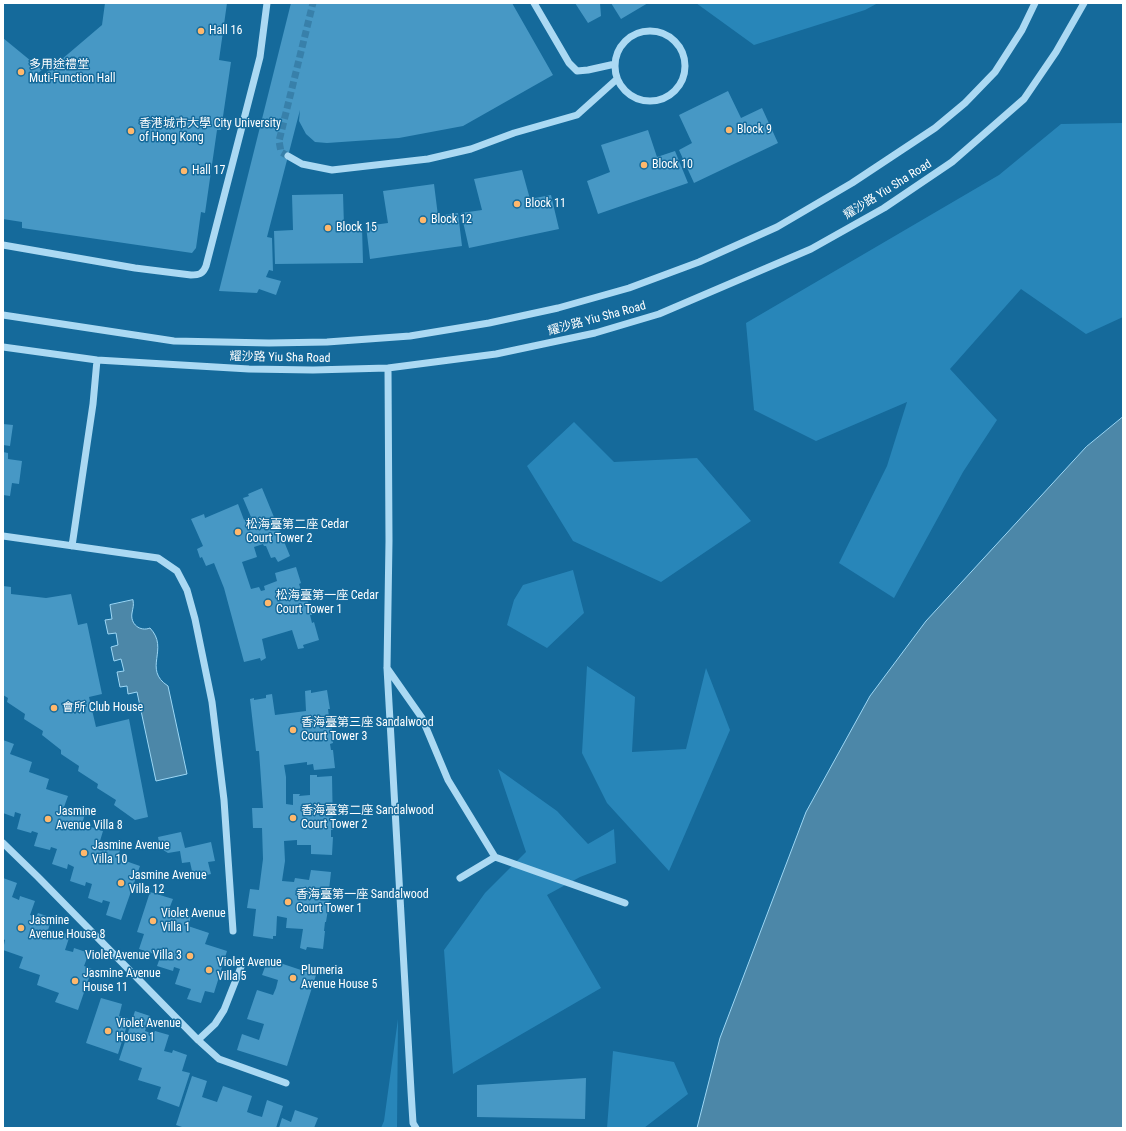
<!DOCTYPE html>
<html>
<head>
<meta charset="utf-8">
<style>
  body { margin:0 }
  #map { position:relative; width:1126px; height:1131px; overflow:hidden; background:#156a9b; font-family:"Roboto Condensed",sans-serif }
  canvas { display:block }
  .frame { position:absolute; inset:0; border:4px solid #fff; pointer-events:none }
</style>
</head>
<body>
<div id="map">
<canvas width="1126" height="1131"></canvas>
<div class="frame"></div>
</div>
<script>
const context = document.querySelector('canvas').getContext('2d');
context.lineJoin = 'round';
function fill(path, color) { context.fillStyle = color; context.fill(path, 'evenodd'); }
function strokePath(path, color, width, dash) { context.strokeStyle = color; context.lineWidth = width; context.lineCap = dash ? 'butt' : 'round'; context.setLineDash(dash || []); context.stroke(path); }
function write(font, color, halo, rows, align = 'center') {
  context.font = font + ' "Roboto Condensed","Noto Sans TC",sans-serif'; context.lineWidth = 3; context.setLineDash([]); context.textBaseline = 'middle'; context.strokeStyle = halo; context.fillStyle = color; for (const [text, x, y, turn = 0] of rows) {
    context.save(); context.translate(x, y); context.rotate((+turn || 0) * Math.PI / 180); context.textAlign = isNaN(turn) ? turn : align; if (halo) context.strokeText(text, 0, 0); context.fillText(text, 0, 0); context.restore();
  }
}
fill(new Path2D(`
  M696 3H878L865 10 754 45Z
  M1123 123V317L1086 334 1021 289 950 369 997 420 963 472 894 598 839 563 887 466 907 402 816 441 754 410 746 323 999 175 1061 124Z
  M574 422 614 462 697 458 751 521 661 582 573 541 527 466Z
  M573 570 584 613 547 648 507 625 514 600 523 585Z
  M587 666 635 697 632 752 686 749 706 668 730 730 669 871 607 803 582 753Z
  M498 769 557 811 588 844 614 829 616 863 580 877 547 895 601 988 453 1074 444 950 485 893 526 852Z
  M398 1019 397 1128H381L384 1121Z
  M613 1051 674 1062 688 1094 644 1128H607Z`), '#2886b9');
const water = new Path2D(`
  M1123 417V1128H697L720 1038 806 812 870 696 926 621 1086 447Z
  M133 600C134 606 133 607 132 613 130 624 140 632 150 628 170 649 142 669 168 686L187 774 156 781 137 692 128 694 127 686 120 687 117 672 124 671 121 659 114 661 111 647 118 645 116 633 108 634 105 620 112 619 110 605Z`);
fill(water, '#4c87a8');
strokePath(water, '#9dd7f5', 1);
fill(new Path2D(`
  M105 3H227L219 60 231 62 221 130H217L205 213 201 212 196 248 192 253 22 228V222L3 219V38L42 70 37 74 41 77 102 25Z
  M291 3H512L553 75 463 126 399 138 327 143 315 142 306 134 299 121 300 110 267 237 272 238 273 271 269 270 266 277 281 281 276 295 259 289 257 293 219 291Z
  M575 3H600L601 16 588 23Z
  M611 3H648L621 19Z
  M728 91 741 118 762 108 778 143 694 183 679 150 692 143 679 115Z
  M648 130 657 157 675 151 688 183 598 214 587 181 610 172 601 145Z
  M522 170 530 199 551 195 559 229 469 248 461 213 482 210 474 179Z
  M434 184 438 216 458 213 462 246 370 259 366 226 388 223 383 191Z
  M343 194 344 226H362L363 263 275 264 274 231 293 230 292 195Z
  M3 424 13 425 10 446 3 445Z
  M3 452 8 453V459L22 461 19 484 12 483 10 496 3 495Z
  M262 488 290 556 278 562 275 557 271 558 266 546H264L263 544 254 547 257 557 242 562 251 589 259 587 261 591 265 590 264 586 277 581 275 573 296 567 301 583 299 584 301 590 304 589 312 615H310L312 623 314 622 319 640 303 645 304 648 298 649 292 630 262 639 266 658 261 661 260 658 244 662 224 588 214 563 206 566 202 557 200 558 197 549 203 546 191 519 204 514 205 518 238 504 244 520 251 517 243 498 249 496 248 494Z
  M3 586 11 587V594L46 598 71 594 78 625 87 623 102 694 89 697 96 727 129 719 148 817 135 820 114 805 116 800 97 788 98 784 78 771 79 766 61 754V750L42 735 43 731 24 719 25 714 7 702 8 698 3 695Z
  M311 690V693L327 690 330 709H328L329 717 331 716 333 743 330 744 331 750H333L335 768 314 770 313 764 307 765V762L284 765 286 777V804L293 805V794H300L299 796 310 795V775H317V777L332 776 333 830H331V837H333L332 855 311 854V845H297V840L284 841 285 861 282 881 294 882 295 878 309 880 311 870 331 872 329 890H328L327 896 330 897 326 922H325L324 931H325L323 949 307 947 306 950 300 948 303 929 286 928 287 918 277 916 276 936H273V939L253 936 256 909 247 908 250 889 259 890 263 859 262 828H253L252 808H263L259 751H256L250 699 254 698V700L266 698V695L272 694 275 715 306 711 305 691Z
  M3 740 14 744 10 754 32 762 29 772 49 779 46 789 68 796 64 807 85 814 82 824 103 831 100 841 121 848 117 858 140 866 121 920 106 915 110 902 103 900 102 903 88 898 92 884 86 882 85 886 70 881 74 867 68 864 67 869 52 864 57 849 51 847 50 850 34 846 38 833 32 831 31 833 17 829 21 814 15 812 14 817 3 813Z
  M181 832 185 848 211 842 215 861 208 862 211 874 198 877 191 873 192 871 190 862 182 863 180 851 168 853 160 848 158 837Z
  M3 878 17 883 12 897 19 900 20 896 35 901 30 915 36 917 38 913 52 918 47 933 53 935 55 930 70 935 65 950 73 952 74 948 89 953 84 966 92 969 78 1010 55 1002 59 993 37 985 40 975 19 968 23 957 3 950 5 940 3 939Z
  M150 892 173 899 169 909 191 917 188 926 209 933 205 944 227 951 214 993 205 991 201 1003 187 999 191 989 175 984 180 969 174 967 173 971 157 966 162 952 156 950 154 954 139 949 144 934 137 932Z
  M268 959 316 975 287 1066 237 1050 242 1034 259 1040 264 1024 247 1019 257 990 273 995 276 988 278 980 262 975Z
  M101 998 122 1004 119 1016 129 1019 118 1054 86 1043Z
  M135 1011 150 1016 145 1031 153 1034 155 1031 169 1035 164 1051 172 1053 173 1050 187 1055 182 1071 190 1073 179 1107 157 1099 161 1087 138 1080 142 1068 119 1060Z
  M192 1076 207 1081 202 1097 217 1102 223 1086 252 1096 247 1112 255 1115 262 1117 267 1100 283 1106 276 1128H185L176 1125Z
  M586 1078 585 1119 477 1117V1085Z
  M295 1110 318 1118 314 1128H279L282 1118 291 1122Z`), '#4798c5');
strokePath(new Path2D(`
  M288 156 281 152 279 141 313 3`), '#3880aa', 7, [7, 3.5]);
strokePath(new Path2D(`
  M534 3 569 63 577 71 588 70 615 64
  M615 66a35 35 0 1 1 70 0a35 35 0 1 1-70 0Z
  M288 156 302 164 332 170 428 159 471 149 514 133 577 115 617 79
  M3 245 135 268 191 275C199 275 203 274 206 266L260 57 267 3
  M3 315 174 341 269 343 327 342 410 336 489 323 558 308 629 288 699 262 777 227 852 183 935 128 965 103 995 72 1022 30 1035 3
  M3 347 97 360 249 369 313 370 388 368 496 354 595 333 659 314 811 249 884 208 952 162 1024 99 1056 52 1084 3
  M388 368 389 541 387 668 411 1091 413 1123 416 1128
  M3 536 158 558 177 571 187 590 195 619 212 702 224 800 233 931
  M72 546 93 404 97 360
  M387 668 422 718 448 780 495 857 625 903
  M3 843 38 877 198 1040 219 1059 286 1083
  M460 878 495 857
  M198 1040 215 1024 224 1010 241 967`), '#abd9f3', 7);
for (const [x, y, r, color] of [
  [201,31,4,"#ffb86c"],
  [21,72,4,"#ffb86c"],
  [729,130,4,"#ffb86c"],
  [131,131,4,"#ffb86c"],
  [644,165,4,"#ffb86c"],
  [184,171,4,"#ffb86c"],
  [517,204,4,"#ffb86c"],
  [423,220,4,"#ffb86c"],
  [328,228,4,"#ffb86c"],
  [238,532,4,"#ffb86c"],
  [268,603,4,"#ffb86c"],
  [54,708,4,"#ffb86c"],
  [293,730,4,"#ffb86c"],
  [293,818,4,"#ffb86c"],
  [48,819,4,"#ffb86c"],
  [84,853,4,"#ffb86c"],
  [121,883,4,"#ffb86c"],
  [288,902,4,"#ffb86c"],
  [153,921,4,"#ffb86c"],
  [21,928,4,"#ffb86c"],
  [190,956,4,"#ffb86c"],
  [209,970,4,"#ffb86c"],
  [293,978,4,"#ffb86c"],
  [75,981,4,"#ffb86c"],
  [108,1031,4,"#ffb86c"]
]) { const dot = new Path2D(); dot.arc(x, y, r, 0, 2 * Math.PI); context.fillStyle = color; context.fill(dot); strokePath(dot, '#156a9b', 1.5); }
write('12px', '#fff', '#156a9b', [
  ["Hall 16",209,31],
  ["多用途禮堂",29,65],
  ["Muti-Function Hall",29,79],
  ["香港城市大學 City University",139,124],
  ["of Hong Kong",139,138],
  ["Block 9",737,130],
  ["Block 10",652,165],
  ["Hall 17",192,171],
  ["Block 11",525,204],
  ["Block 12",431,220],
  ["Block 15",336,228],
  ["松海臺第二座 Cedar",246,525],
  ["Court Tower 2",246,539],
  ["松海臺第一座 Cedar",276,596],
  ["Court Tower 1",276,610],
  ["會所 Club House",62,708],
  ["香海臺第三座 Sandalwood",301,723],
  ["Court Tower 3",301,737],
  ["香海臺第二座 Sandalwood",301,811],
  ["Court Tower 2",301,825],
  ["Jasmine",56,812],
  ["Avenue Villa 8",56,826],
  ["Jasmine Avenue",92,846],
  ["Villa 10",92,860],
  ["Jasmine Avenue",129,876],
  ["Villa 12",129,890],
  ["香海臺第一座 Sandalwood",296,895],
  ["Court Tower 1",296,909],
  ["Violet Avenue",161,914],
  ["Villa 1",161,928],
  ["Jasmine",29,921],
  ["Avenue House 8",29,935],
  ["Violet Avenue Villa 3",182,956,"right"],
  ["Violet Avenue",217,963],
  ["Villa 5",217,977],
  ["Plumeria",301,971],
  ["Avenue House 5",301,985],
  ["Jasmine Avenue",83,974],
  ["House 11",83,988],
  ["Violet Avenue",116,1024],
  ["House 1",116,1038]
], 'left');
write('12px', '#fff', '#156a9b', [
  ["耀沙路 Yiu Sha Road",888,190,-32],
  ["耀沙路 Yiu Sha Road",597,319,-15],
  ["耀沙路 Yiu Sha Road",280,358,1]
]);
</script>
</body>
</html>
